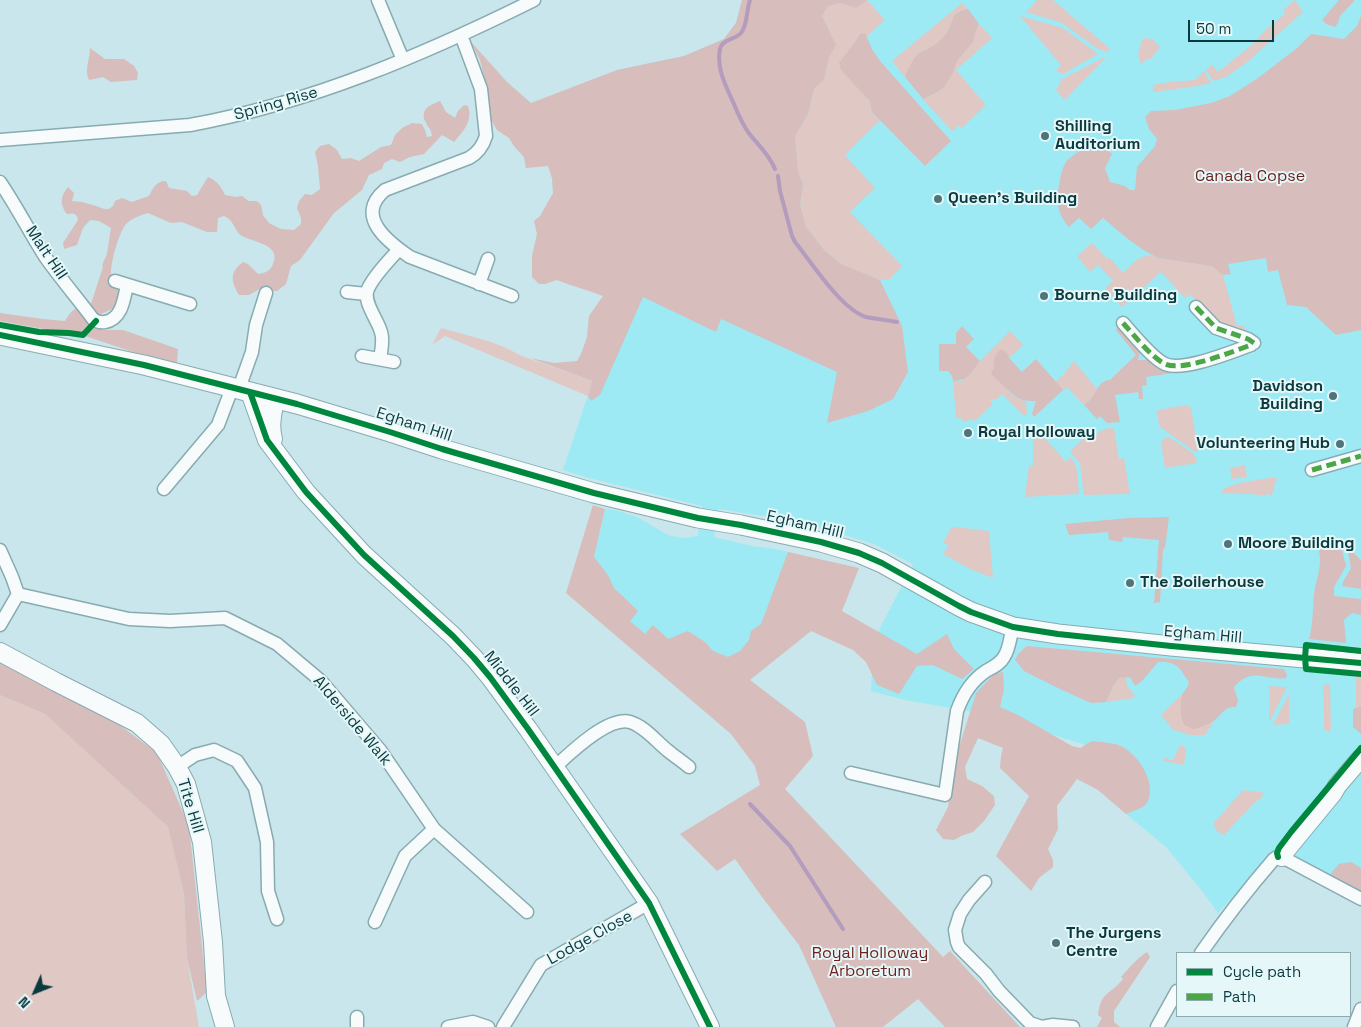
<!DOCTYPE html>
<html>
<head>
<meta charset="utf-8">
<style>
  body { margin:0 }
  #map { position:relative; width:1361px; height:1027px; overflow:hidden; background:#c8e6eb; font-family:"Space Grotesk",sans-serif }
  canvas { display:block }
  .legend { position:absolute; left:1176px; top:952px; width:175px; height:65px; box-sizing:border-box; background:#e5f7f9; border:1px solid #8dabae; margin:0; padding:6px 9px; list-style:none; font-size:15px; color:#0a393e }
  .legend li { display:flex; align-items:center; gap:10px; height:25px }
  .legend b { width:25px; border:1px solid #8dabae }
  .north { position:absolute; left:10px; top:967px; width:50px; height:50px; -webkit-text-stroke:4px #e5f7f9; paint-order:stroke; rotate:226deg; font-size:14px; font-weight:700; line-height:20px; text-align:center; color:#0a393e }
  .north::after { content:''; display:block; margin:auto; width:18px; height:22px; background:#0a393e; clip-path:polygon(50% 0,100% 100%,50% 72%,0 100%) }
  .scale { position:absolute; left:1188px; top:20px; width:86px; height:22px; box-sizing:border-box; border:2px solid #0a393e; border-top:0; padding-left:6px; font-size:15px; line-height:18px; white-space:nowrap; color:#0a393e; -webkit-text-stroke:4px #e5f7f9; paint-order:stroke }
</style>
</head>
<body>
<div id="map">
<canvas width="1361" height="1027"></canvas>
<ul class="legend">
<li><b style="height:6px;background:#00873e"></b>Cycle path</li>
<li><b style="height:6px;background:#4ca646"></b>Path</li>
</ul>
<div class="north">N</div>
<div class="scale">50 m</div>
</div>
<script>
const context = document.querySelector('canvas').getContext('2d');
context.lineJoin = 'round';
function fill(path, color) { context.fillStyle = color; context.fill(path, 'evenodd'); }
function strokePath(path, color, width, dash) { context.strokeStyle = color; context.lineWidth = width; context.lineCap = dash ? 'butt' : 'round'; context.setLineDash(dash || []); context.stroke(path); }
function write(font, color, halo, rows, align = 'center') {
  context.font = font + ' "Space Grotesk",sans-serif'; context.lineWidth = 4; context.setLineDash([]); context.textBaseline = 'middle'; context.strokeStyle = halo; context.fillStyle = color; for (const [text, x, y, turn = 0] of rows) {
    context.save(); context.translate(x, y); context.rotate((+turn || 0) * Math.PI / 180); context.textAlign = isNaN(turn) ? turn : align; if (halo) context.strokeText(text, 0, 0); context.fillText(text, 0, 0); context.restore();
  }
}
fill(new Path2D(`
  M742 0H1361V898L1327 874 1278 846 1249 880 1218 913 1203 892 1166 847 1126 814 1142 771 1118 755 986 714 905 700 871 691 874 640 913 564 874 544 802 522 719 509 714 537 752 546 776 549 793 553 744 670 681 682 628 626 594 557 605 509 615 510 637 517 668 535 682 538 698 536 702 506 589 478 563 470 588 395 617 289 553 193 552 178 548 165 526 168 524 157 514 146 617 70 684 56 724 39 736 23Z`), '#9deaf5');
fill(new Path2D(`
  M867 0 885 20 866 37 865 33 860 34 855 42 861 90 870 101 872 112 880 120 845 155 875 188 850 212 902 266 890 279 880 280 841 264 824 250 806 227 800 205 803 184 798 172 795 136 808 114 814 89 824 78 829 56 836 45 822 16 828 6 840 3 856 8Z
  M1037 0H1053L1109 48 1108 52 1098 49 1062 23 1026 12Z
  M1295 0 1303 12 1246 63 1226 77 1213 81 1206 70 1212 65 1218 72 1254 43 1265 30 1285 14 1283 10Z
  M962 3 968 9 963 10 954 15 950 28 942 39 931 48 917 54 905 77 892 61Z
  M1020 16 1063 28 1098 54 1063 74 1056 71 1061 65Z
  M979 24 992 38 956 70 986 105 962 128 959 125 952 131 923 99 937 92 953 73 957 61 973 42 974 33Z
  M1146 38 1154 40 1160 47 1150 60 1148 58 1141 64 1138 55 1142 39Z
  M1107 56 1065 100 1056 90 1062 79Z
  M1204 71 1211 83 1198 86 1153 92V85L1170 82 1195 80Z
  M1092 243 1107 259 1109 257 1123 273 1139 258 1150 255 1158 258 1213 266 1223 275 1237 326 1244 325 1247 336 1216 325 1208 313 1190 294 1185 298 1161 272 1122 307 1105 288 1113 281 1098 265 1090 272 1077 256Z
  M441 328 488 341 504 347 522 356 592 381 588 396 445 336 432 345Z
  M1010 331 1023 345 1009 358 1007 353 994 363C996 378 1010 399 1026 401L1027 413 1024 416 1002 394 997 399H991V402L993 404 975 421 971 419 965 422 960 418H956L953 381H962L980 361Z
  M1074 361 1097 389 1092 398 1084 405 1067 387 1063 390 1055 382 1063 375Z
  M1187 405 1191 408 1192 413 1198 452H1195L1159 426 1157 410Z
  M1033 426 1063 458 1065 462 1071 457C1079 468 1078 481 1079 494L1025 497 1029 465H1033V436L1032 433H1030V429Z
  M1114 428 1119 459 1124 458 1130 494 1084 495 1080 464 1070 451 1093 430 1097 434 1103 429Z
  M1165 437H1169L1194 454 1197 463 1165 468 1161 443Z
  M1245 465 1247 477 1232 479 1230 468Z
  M1277 477 1272 495 1267 494 1264 496 1252 494 1222 493 1223 489C1239 481 1259 480 1277 477Z
  M956 527 989 531 993 578 970 569 943 554 949 545 943 543 951 528Z
  M1356 675 1361 676V706L1356 709Z
  M1126 677 1127 686 1135 696 1134 698 1106 702 1113 686 1119 678Z
  M1330 684 1331 729 1330 731H1326L1324 729 1323 685Z
  M1269 686 1287 687 1269 723Z
  M1183 693 1181 705 1200 727 1211 723 1215 720 1205 735H1190L1171 729 1170 726 1161 715Z
  M1289 694V724L1273 725Z
  M0 695 45 714 168 827 184 894 187 958 199 1027H0Z
  M1180 745 1184 746 1186 750 1184 765 1163 761 1164 758 1173 760Z
  M1243 790 1265 793 1261 798 1253 804 1226 833 1224 835C1219 834 1213 828 1214 823Z`), '#e0c8c5');
fill(new Path2D(`
  M742 0H867L856 8 840 3 828 6 822 16 836 45 829 57 824 79 814 89 808 114 795 136 798 172 803 184 800 205 806 227 824 250 841 264 880 280 902 326 908 372 893 399 868 411 827 423 837 372 721 319 716 332 643 297 600 395 591 401 588 396 592 381 530 358 554 363 577 361 581 354 587 337 589 316 603 296C587 290 572 286 557 280L545 284H539L532 277V256L537 234 534 221 540 216 553 193 552 178 548 166 526 168 524 157 514 146 509 138 497 130 490 118 489 96 480 60 471 42 507 82 531 103 617 70 684 56 724 39 736 23Z
  M1339 0H1355L1340 16 1338 23 1335 27 1326 24 1322 20Z
  M968 9 979 24 975 33 973 42 957 61 953 73 944 87 937 92 923 99 905 77C908 70 911 62 916 56 919 52 925 51 929 48 944 41 950 30 954 15L963 10Z
  M1361 16V330L1336 335 1306 307 1287 305 1278 270 1268 272 1266 258 1228 264 1231 274 1223 275 1212 266 1158 258C1137 248 1121 233 1103 218L1091 229 1079 218 1069 227C1056 213 1056 198 1060 180 1061 174 1062 168 1066 162 1071 156 1087 145 1096 145 1102 145 1108 150 1112 154L1105 168 1110 182 1125 186 1130 190H1135L1137 167 1155 146 1157 139 1149 129 1145 117 1151 111 1175 110 1211 103 1230 96 1258 78 1297 48 1311 34 1344 39 1357 26Z
  M865 33 872 49 880 61 951 141 925 166 872 112 870 101 841 70 839 63 855 42 860 34Z
  M90 48 105 59H124L134 66 138 73 137 80 111 82 103 77 89 80C84 69 90 60 90 48Z
  M440 101 446 112 455 118 458 111 464 105 468 106C473 120 464 131 454 142L442 135 424 154 410 157 400 162 392 159 384 163 382 169 369 175 362 190 334 213 300 260 291 266 286 284 277 291H270L263 287 249 295H239C231 281 229 273 243 262L248 264 258 274C266 273 270 271 273 264 282 244 252 242 242 236 234 231 235 221 224 216L218 218 217 232H207L182 222 171 223 148 213C140 215 133 218 127 223 119 231 110 264 111 276 112 281 117 288 120 293L114 308 99 315 89 325 103 330H123L178 349 177 363 136 353 79 334 62 330H49L0 321V313L43 319 65 321C74 307 74 308 90 307L103 267 102 265 107 254 111 228 99 221 90 220 83 228 77 245 64 249 63 243 78 220C77 213 73 213 67 214 59 205 61 195 68 187L74 193 72 201 82 202 99 207 104 209H109L113 206 115 201 122 198 132 202 149 196C153 188 156 181 166 181L169 188 187 191 192 196 197 195 208 177C217 181 221 186 225 195L236 197 242 196 249 201H257L261 205 263 215 269 223 281 229 294 230 301 224V218L297 208 299 201 305 194 312 195 320 189 318 166 315 152 320 146 329 144 337 150 342 159 351 158 359 161 381 147 391 145 395 135 402 128 412 123 422 124 425 130 427 137 432 136C431 128 428 128 425 121 420 108 431 105 440 101Z
  M962 326 974 339 966 347 980 361C970 373 970 380 953 381L952 376 948 371H939V344H956V333Z
  M1117 328 1126 333 1140 351 1138 360H1147L1148 358 1151 357 1173 373 1146 377 1147 385 1142 386 1143 399H1139L1138 392 1115 395 1120 422 1107 423 1100 416 1097 419 1084 405C1087 402 1091 400 1093 396 1098 389 1100 380 1110 380L1136 355 1116 330Z
  M1001 349 1007 353 1009 358 1022 372 1036 359 1063 390 1034 417 1032 414 1036 401C1032 401 1027 401 1023 400 1014 398 998 380 991 374L994 367C993 360 995 354 1001 349Z
  M593 505 605 509 594 557 608 575 614 588 638 611 630 621 645 634 653 625 668 639 688 631 705 642 713 651 728 657 740 651 749 640 751 631 761 624 788 552 859 568 842 611 917 654 947 634 954 649 974 669 962 679 933 665 917 666 899 694 877 685 866 662 853 650 811 631 750 680 805 722 813 756 785 789 943 957 950 951 1020 1027H945L918 999 883 1027H836L799 945 762 897 735 859 717 871 680 834 760 785 755 766 731 734 566 593Z
  M1169 517 1165 548 1163 549 1160 602 1154 603 1159 540 1123 537 1122 542 1109 540 1108 532 1069 535 1065 524 1128 518Z
  M1327 539 1341 546 1346 566 1334 587V596L1361 599V615L1352 613 1344 620 1346 643 1309 639C1314 622 1312 605 1315 588 1317 578 1320 570 1320 560 1320 556 1319 553 1319 549H1325Z
  M1347 547 1361 560V589L1342 586 1343 582 1351 568Z
  M1027 646 1284 669 1287 675 1286 678C1264 681 1253 666 1234 687L1238 701 1236 707C1223 706 1222 716 1213 721 1208 725 1200 727 1194 729 1191 728 1188 727 1186 726 1179 721 1180 700 1183 693 1186 689 1188 687 1189 682 1179 668 1178 661 1158 662L1143 680 1135 686 1130 677 1119 678 1113 686 1106 702 1091 703 1060 689 1024 671 1015 660 1018 654Z
  M0 662 113 720 157 753 189 826 207 992 197 1001 187 958 184 894 168 827 45 714 0 695Z
  M1003 672 1004 689 1000 707 1018 715 1072 746 1080 748 1092 741C1100 742 1117 743 1123 747 1140 757 1157 784 1147 803 1143 809 1132 811 1126 814L1098 790 1077 779 1057 806 1058 829 1048 849 1053 860V867L1039 878 1031 891 996 856 1029 796 1000 768 1001 756 1003 748 978 738 965 767 967 779 982 786 994 796 995 805 984 821 973 832 961 836 954 840 943 839 936 830 948 807 956 757 976 693 994 674Z
  M1361 706V734L1353 727V709Z
  M1351 862 1361 868V898L1332 883 1331 873 1339 864Z
  M1147 952 1150 957 1114 1011V1022L1120 1027H1097L1102 1018 1098 1015C1101 990 1111 995 1123 979L1121 977C1129 968 1137 958 1147 952Z`), '#d7bdbb');
strokePath(new Path2D(`
  M750 0C746 11 748 24 741 33 735 40 722 39 720 49 716 69 726 86 734 104 738 114 742 123 748 132 757 144 769 154 775 169
  M778 176 780 191 792 236 795 242C812 263 841 309 866 317 876 319 887 320 897 322
  M750 804 790 846 843 929`), '#b49cbe', 4);
const street = new Path2D(`
  M378 0 403 60
  M461 35 481 89 486 136C483 146 478 153 469 158L385 190C354 216 388 242 410 257L512 296
  M0 140 190 125C311 103 425 54 534 0
  M0 182C17 207 30 233 46 258 61 279 78 299 93 319 97 322 100 323 105 322 122 319 124 299 127 285
  M115 281 190 304
  M479 284 488 259
  M347 292 366 294
  M1196 307 1216 328 1248 339 1254 343
  M1123 323C1133 334 1152 358 1165 364 1183 372 1231 352 1251 345
  M362 356 394 362
  M380 359C381 351 384 341 381 332 378 320 362 301 368 289 374 275 389 261 399 249
  M242 390V380L252 352 256 325 266 293
  M1312 470 1361 456
  M164 489 218 425 229 396 230 387
  M0 550 12 577 18 594 0 625
  M18 594 129 619 170 621 225 618 277 644 321 681 380 750 434 829 527 912
  M177 767 195 755 214 750 237 761 255 788 267 842 268 891 277 919
  M555 767C570 753 608 716 630 722 644 726 656 741 667 750 674 756 682 761 689 767
  M851 773 945 795 957 711C963 694 971 681 986 671 993 667 1000 664 1004 657 1010 648 1010 636 1013 627
  M985 882 969 900 960 914 955 930 957 942 959 947 986 974 999 991 1030 1023 1042 1027 1053 1025 1073 1027
  M375 922 405 856 434 829
  M1201 953C1224 920 1248 889 1274 859L1277 857H1282L1361 899
  M357 1017V1027
  M448 1027 473 1022 488 1027
  M503 1027 541 965 649 903
  M1157 1027 1177 991
  M1354 1027 1361 1009`);
const secondary = new Path2D(`
  M250 392 267 440 306 492 364 555 453 636 474 658 490 677 528 729 649 903 710 1027
  M273 439C269 425 273 412 275 398
  M0 652 56 682 137 723 161 744 177 767 186 784 202 842 213 942 216 996 225 1027
  M1282 857 1287 849 1333 793 1337 786 1361 758`);
const primary = new Path2D(`
  M0 335 144 365 297 404 390 432 442 449 594 493 698 518 741 525 821 542 859 553 882 563 959 606 971 612 1013 627 1058 634 1171 646 1361 663`);
strokePath(street, '#88abb0', 15);
strokePath(secondary, '#88abb0', 20);
strokePath(primary, '#88abb0', 21);
strokePath(street, '#f7fbfc', 12);
strokePath(secondary, '#f7fbfc', 18);
strokePath(primary, '#f7fbfc', 19);
strokePath(new Path2D(`
  M1196 307 1216 328 1248 339 1254 343
  M1123 323C1133 334 1152 358 1165 364 1183 372 1231 352 1251 345
  M1312 470 1361 456`), '#4ca646', 5, [10, 5]);
strokePath(new Path2D(`
  M0 325 39 332 69 333 83 335 96 321
  M0 335 144 365 297 404 390 432 442 449 594 493 698 518 741 525 821 542 859 553 882 563 959 606 971 612 1013 627 1058 634 1171 646 1361 663
  M250 392 267 440 306 492 364 555 453 636 474 658 490 677 528 729 649 903 710 1027
  M1361 651 1306 645 1305 658 1306 669 1361 674
  M1278 857 1277 853 1279 848 1291 832 1361 748`), '#00873e', 6);
for (const [x, y, r, color] of [
  [1045,136,5,"#4c767b"],
  [938,199,5,"#4c767b"],
  [1044,296,5,"#4c767b"],
  [1333,396,5,"#4c767b"],
  [968,433,5,"#4c767b"],
  [1340,444,5,"#4c767b"],
  [1228,544,5,"#4c767b"],
  [1130,583,5,"#4c767b"],
  [1056,943,5,"#4c767b"]
]) { const dot = new Path2D(); dot.arc(x, y, r, 0, 2 * Math.PI); context.fillStyle = color; context.fill(dot); strokePath(dot, '#e5f7f9', 2); }
write('16px', '#0a393e', '#e5f7f9', [
  ["Spring Rise",276,104,-16],
  ["Malt Hill",46,253,56],
  ["Egham Hill",414,425,18],
  ["Egham Hill",805,525,13],
  ["Egham Hill",1203,635,5],
  ["Middle Hill",511,684,52],
  ["Alderside Walk",352,721,50],
  ["Tite Hill",190,806,73],
  ["Lodge Close",590,938,-29]
]);
write('bold 16px', '#0a393e', '#e5f7f9', [
  ["Shilling",1055,127],
  ["Auditorium",1055,145],
  ["Queen's Building",948,199],
  ["Bourne Building",1054,296],
  ["Davidson",1323,387,"right"],
  ["Building",1323,405,"right"],
  ["Royal Holloway",978,433],
  ["Volunteering Hub",1330,444,"right"],
  ["Moore Building",1238,544],
  ["The Boilerhouse",1140,583],
  ["The Jurgens",1066,934],
  ["Centre",1066,952]
], 'left');
write('16px', '#6f1e19', '#e5f7f9', [
  ["Canada Copse",1250,177],
  ["Royal Holloway",870,954],
  ["Arboretum",870,972]
]);
</script>
</body>
</html>
